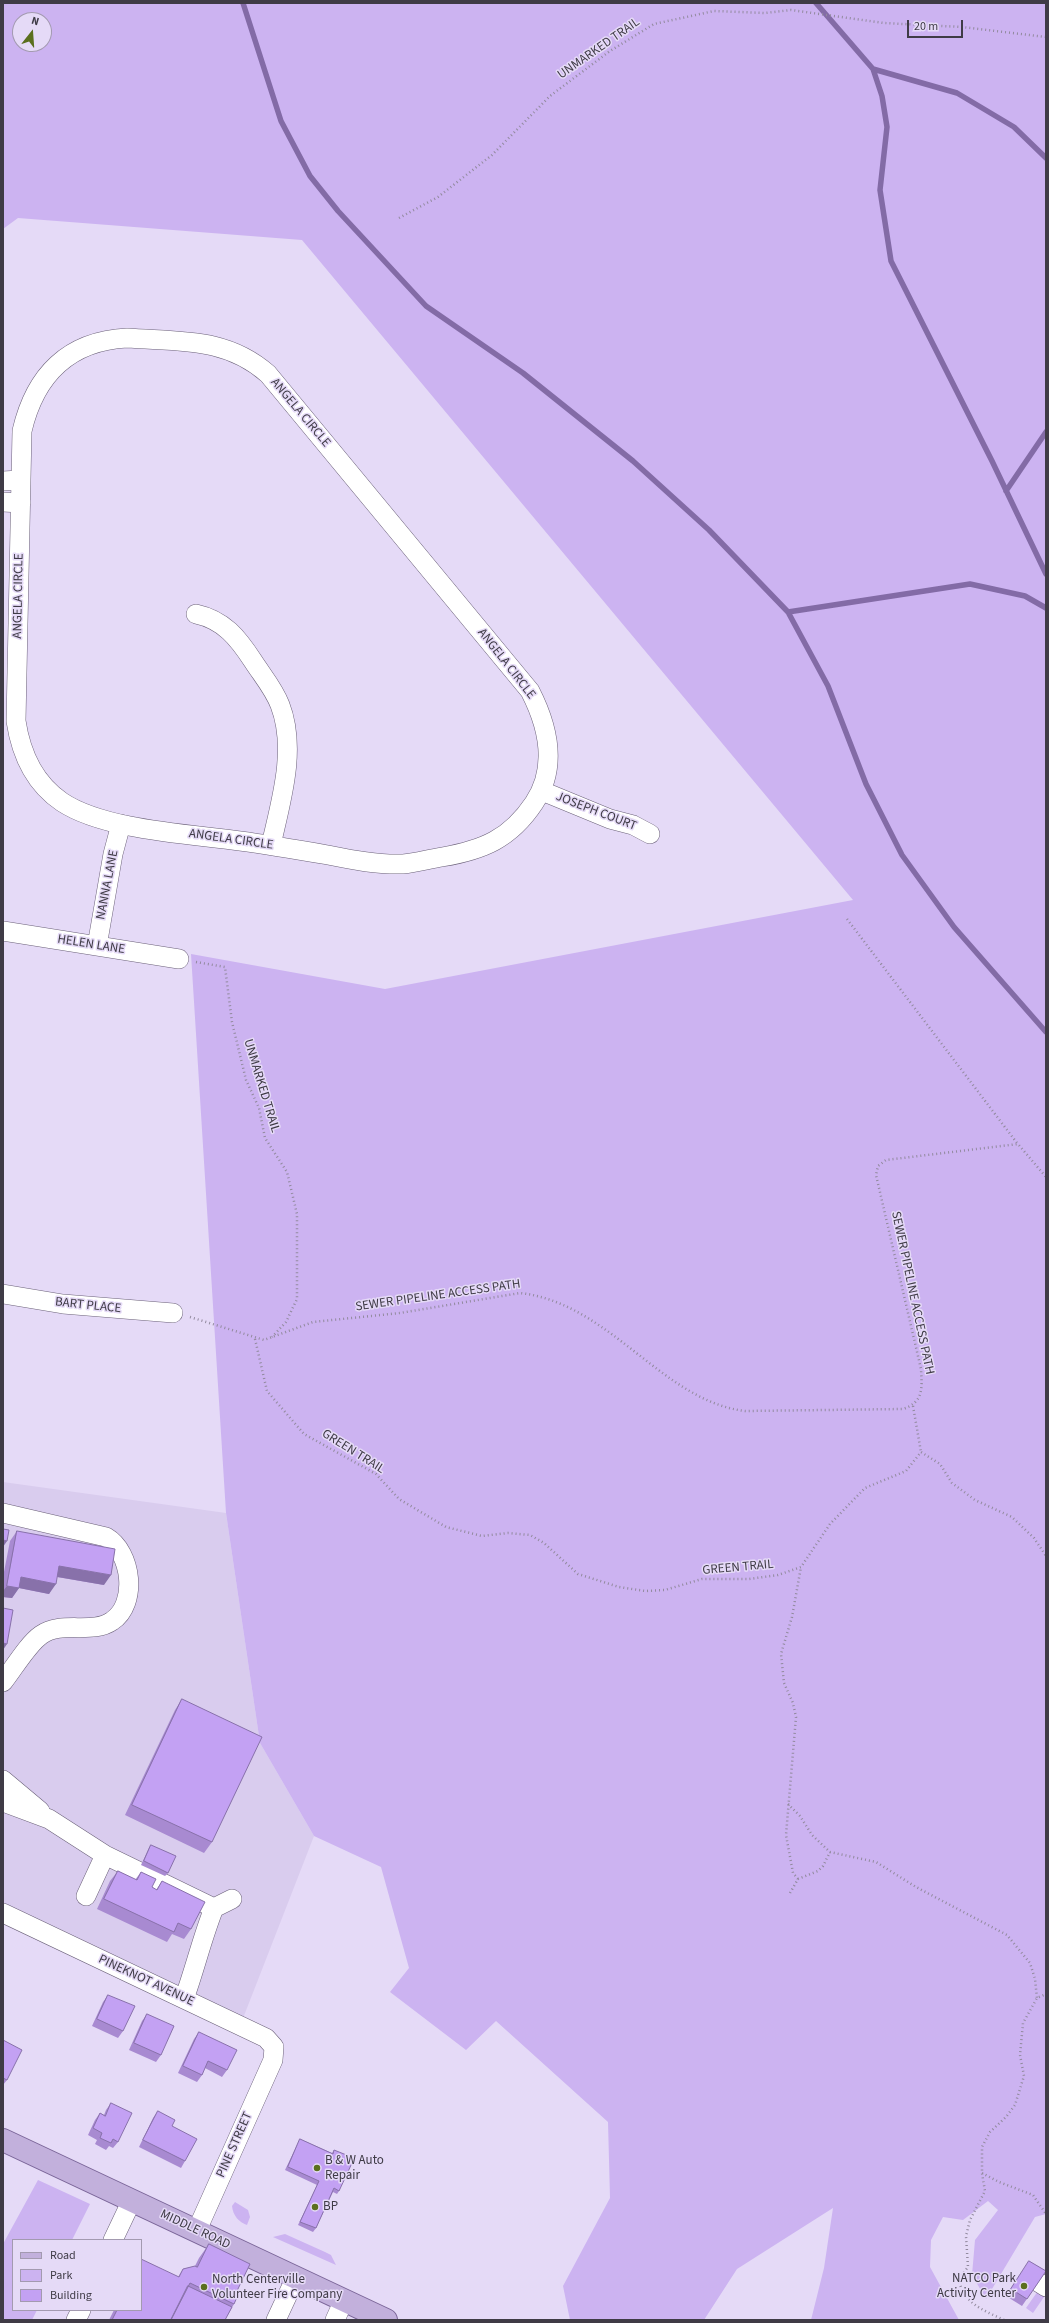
<!DOCTYPE html>
<html>
<head>
<meta charset="utf-8">
<style>
  body { margin:0 }
  #map { position:relative; width:1049px; height:2323px; overflow:hidden; background:#e5daf7; font-family:"Source Sans 3",sans-serif }
  canvas { display:block }
  .frame { position:absolute; inset:0; border:4px solid #3f3b46; pointer-events:none }
  .legend { position:absolute; left:12px; top:2239px; width:130px; height:72px; box-sizing:border-box; background:#e5daf7; border:1px solid #a39ab0; margin:0; padding:5px 7px; list-style:none; font-size:12px; color:#3f3b46 }
  .legend li { display:flex; align-items:center; gap:8px; height:20px }
  .legend b { width:20px; border:1px solid #a39ab0 }
  .north { position:absolute; left:12px; top:12px; width:40px; height:40px; box-sizing:border-box; background:#e5daf7; border:1px solid #a39ab0; border-radius:50%; rotate:17deg; font-size:11px; font-weight:700; line-height:16px; text-align:center; color:#3f3b46 }
  .north::after { content:''; display:block; margin:auto; width:14px; height:18px; background:#5b6f1e; clip-path:polygon(50% 0,100% 100%,50% 72%,0 100%) }
  .scale { position:absolute; left:907px; top:20px; width:56px; height:18px; box-sizing:border-box; border:2px solid #3f3b46; border-top:0; padding-left:5px; font-size:12px; line-height:14px; white-space:nowrap; color:#3f3b46; -webkit-text-stroke:3px #e5daf7; paint-order:stroke }
</style>
</head>
<body>
<div id="map">
<canvas width="1049" height="2323"></canvas>
<div class="frame"></div>
<ul class="legend">
<li><b style="height:5px;background:#c2b0dc"></b>Road</li>
<li><b style="height:11px;background:#ccb3f1"></b>Park</li>
<li><b style="height:11px;background:#c3a1f3"></b>Building</li>
</ul>
<div class="north">N</div>
<div class="scale">20 m</div>
</div>
<script>
const context = document.querySelector('canvas').getContext('2d');
context.lineJoin = 'round';
function fill(path, color) { context.fillStyle = color; context.fill(path, 'evenodd'); }
function strokePath(path, color, width, dash) { context.strokeStyle = color; context.lineWidth = width; context.lineCap = dash ? 'butt' : 'round'; context.setLineDash(dash || []); context.stroke(path); }
function write(font, color, halo, rows, align = 'center') {
  context.font = font + ' "Source Sans 3",sans-serif'; context.lineWidth = 3; context.setLineDash([]); context.textBaseline = 'middle'; context.strokeStyle = halo; context.fillStyle = color; for (const [text, x, y, turn = 0] of rows) {
    context.save(); context.translate(x, y); context.rotate((+turn || 0) * Math.PI / 180); context.textAlign = isNaN(turn) ? turn : align; if (halo) context.strokeText(text, 0, 0); context.fillText(text, 0, 0); context.restore();
  }
}
fill(new Path2D(`
  M3 1482 226 1513 260 1743 314 1836 240 2026 3 1912Z`), '#d9ccee');
fill(new Path2D(`
  M3 3H1046V2214L1035 2217 986 2299 972 2275 975 2240 998 2210 988 2201 963 2220 943 2217 931 2240 930 2267 959 2320H811L824 2268 833 2208 737 2269 704 2320H570L563 2286 610 2198 608 2122 496 2021 466 2050 390 1992 409 1968 381 1867 314 1836 260 1743 226 1513 191 954 385 989 853 900 302 240 18 218 3 229ZM20 20H44V44H20Z
  M38 2180 90 2204 72 2240H13V2310H37L32 2320H3V2244Z
  M235 2202 248 2210 250 2217 247 2225C239 2222 233 2216 232 2206Z
  M285 2234 325 2252 331 2255 336 2265 273 2237Z
  M1040 2288 1046 2294 1033 2313 1026 2308Z`), '#ccb3f1');
strokePath(new Path2D(`
  M243 3 281 121 310 176 338 211 426 306 523 373 633 461 709 530 788 612 828 686 866 784 902 855 954 927 1046 1032
  M816 3 873 69 882 96 887 127 880 190 891 261 992 461 1046 574
  M873 69 957 93 1014 127 1046 158
  M1006 491 1046 432
  M788 612 970 584 1025 596 1046 608`), '#836ba6', 5.5);
const minor = new Path2D(`
  M127 338C180 342 226 337 268 374L530 691C548 726 558 767 534 803 510 839 483 850 442 857 429 859 416 863 403 864 378 865 353 860 328 855 299 850 270 845 240 841 190 834 104 830 62 802 34 783 21 754 16 721L22 431C35 375 68 341 127 338Z
  M3 481 20 480
  M3 502 21 503
  M196 614C224 620 238 638 253 661 262 675 274 689 280 705 297 749 281 801 271 845
  M542 791 610 819 633 825 650 834
  M3 931 179 959
  M97 946 113 854 121 824
  M3 1294 63 1304 173 1313
  M3 1513 106 1537C132 1552 138 1604 112 1621 92 1635 62 1620 41 1635 28 1644 14 1668 3 1682
  M3 1780 40 1811
  M3 1802 49 1819 105 1855 214 1908 232 1899
  M86 1896 105 1855
  M3 1913 266 2038 274 2047 273 2060 197 2230
  M184 1999C195 1969 202 1938 214 1908
  M113 2240 132 2200
  M1038 2282 1046 2287
  M76 2320 81 2310
  M276 2320 296 2277
  M335 2320 344 2300`);
const major = new Path2D(`
  M3 2140 386 2320`);
strokePath(minor, '#6b6179', 20);
strokePath(major, '#7a6598', 24);
strokePath(new Path2D(`
  M399 218 438 197 492 155 550 96 610 51 654 24 714 11 765 13 791 10 884 23 962 27 1046 37
  M847 919 1017 1143
  M196 962 225 967 232 1022 246 1080 259 1108 265 1138 287 1172 297 1214V1299L286 1322 272 1337
  M190 1317 264 1340 313 1322 400 1313 520 1293C610 1303 662 1401 745 1411L903 1409C924 1402 922 1388 921 1369L876 1175 878 1166 886 1160 1018 1144 1046 1177
  M255 1339 267 1391 304 1434 376 1474 399 1499 446 1527 482 1536 508 1533 530 1535 544 1543 578 1574 619 1587 645 1591 665 1590 702 1579H749L778 1575 801 1567 830 1524 865 1488 906 1471 921 1452 940 1464 952 1483 975 1500 1012 1517 1034 1538 1046 1556
  M913 1406 921 1452
  M788 1804 800 1816 812 1835 830 1852 876 1862 916 1887 1007 1935 1030 1963 1035 1979 1037 1998
  M798 1879 793 1873 786 1835 796 1717 793 1703 784 1683 781 1654 792 1617 801 1567
  M790 1893 798 1879 818 1871 823 1866 830 1852
  M982 2173 999 2182 1033 2195 1046 2214
  M1004 2320C985 2311 962 2303 959 2279L968 2267 966 2236 970 2220 985 2191 982 2173V2147L990 2132 1006 2117 1015 2105 1024 2076 1020 2055 1023 2023 1037 1998 1046 1994`), '#928a9e', 2.5, [1, 3]);
strokePath(minor, '#fff', 19);
strokePath(major, '#c2b0dc', 22);
fill(new Path2D(`
  M17 1531 104 1585 57 1577 49 1594 19 1588 12 1598 3 1597V1577L10 1541Z
  M182 1699 212 1842 204 1853 125 1815 175 1710Z
  M151 1845 168 1873 165 1876 141 1865 149 1848Z
  M118 1871 135 1880 141 1872 152 1887 156 1890 162 1881 191 1929 184 1939 172 1934 167 1942 97 1909 110 1881Z
  M108 1995 123 2031 118 2038 92 2026 103 2002Z
  M147 2014 161 2055 156 2062 129 2050 142 2021Z
  M199 2032 227 2070 222 2077 205 2068 202 2075 197 2082 178 2073 194 2039Z
  M3 2040 7 2080 3 2085Z
  M111 2103 118 2142 113 2148 109 2146 106 2150 95 2144 97 2140 88 2135 95 2120 100 2113 104 2115 106 2110Z
  M158 2111 185 2161 181 2168 139 2147 153 2118Z
  M300 2139 332 2153 334 2150 347 2161 339 2191 337 2194 333 2192 316 2228 313 2232 298 2225 317 2185 285 2170 298 2143Z
  M209 2244 236 2293 234 2304 225 2320H109L114 2310H141L178 2277 183 2269 195 2266 199 2258Z
  M1029 2261 1046 2271 1022 2306 1006 2296Z`), '#a88ad1');
fill(new Path2D(`
  M3 1540 7 1541 3 1547Z
  M59 1566 111 1575 104 1585 52 1576Z
  M21 1577 56 1584 49 1594 19 1588 12 1598 3 1597V1591L7 1586Z
  M3 1643 7 1644 3 1650Z`), '#8871aa');
const building = new Path2D(`
  M3 1529 9 1530 7 1541 3 1540Z
  M17 1531 115 1549 111 1575 59 1566 56 1584 21 1577 19 1588 7 1586Z
  M3 1608 13 1610 7 1644 3 1643Z
  M182 1699 262 1737 212 1842 132 1805Z
  M151 1845 176 1856 168 1873 144 1861Z
  M118 1871 137 1880 141 1872 156 1879 152 1887 157 1890 162 1881 205 1902 191 1929 178 1923 174 1932 104 1899Z
  M108 1995 135 2006 123 2031 97 2019Z
  M147 2014 174 2026 161 2055 134 2043Z
  M199 2032 237 2050 227 2070 208 2061 202 2075 183 2066Z
  M3 2040 22 2050 7 2080 3 2078Z
  M111 2103 132 2113 118 2142 113 2139 111 2143 100 2138 102 2133 93 2128 100 2113 105 2116Z
  M158 2111 175 2120 172 2126 197 2139 185 2161 143 2140Z
  M300 2139 333 2154 334 2150 349 2156 347 2161 352 2163 339 2191 334 2188 316 2228 300 2222 319 2181 288 2167Z
  M209 2244 250 2264 236 2293 238 2295 234 2304 190 2283 171 2320H112L117 2310H141V2259L179 2277 183 2269 195 2266 197 2267Z
  M1029 2261 1046 2271 1027 2299 1011 2289Z
  M188 2286 232 2307 225 2320H171Z`);
fill(building, '#c3a1f3');
strokePath(building, '#8871aa', 1);
for (const [x, y, r, color] of [
  [317,2168,4,"#5b6f1e"],
  [315,2207,4,"#5b6f1e"],
  [1024,2286,4,"#5b6f1e"],
  [204,2287,4,"#5b6f1e"]
]) { const dot = new Path2D(); dot.arc(x, y, r, 0, 2 * Math.PI); context.fillStyle = color; context.fill(dot); strokePath(dot, '#e5daf7', 1.5); }
write('13px', '#3f3b46', '#e5daf7', [
  ["UNMARKED TRAIL",599,49,-35],
  ["ANGELA CIRCLE",300,413,50],
  ["ANGELA CIRCLE",19,596,-89],
  ["ANGELA CIRCLE",506,664,52],
  ["JOSEPH COURT",596,812,21],
  ["ANGELA CIRCLE",231,840,8],
  ["NANNA LANE",108,885,-79],
  ["HELEN LANE",91,945,9],
  ["UNMARKED TRAIL",261,1086,73],
  ["SEWER PIPELINE ACCESS PATH",912,1293,78],
  ["SEWER PIPELINE ACCESS PATH",438,1296,-8],
  ["BART PLACE",88,1306,6],
  ["GREEN TRAIL",353,1452,32],
  ["GREEN TRAIL",738,1568,-5],
  ["PINEKNOT AVENUE",146,1981,25],
  ["PINE STREET",235,2145,-66],
  ["MIDDLE ROAD",195,2230,25]
]);
write('13px', '#3f3b46', '#e5daf7', [
  ["B & W Auto",325,2161],
  ["Repair",325,2176],
  ["BP",323,2207],
  ["NATCO Park",1016,2279,"right"],
  ["Activity Center",1016,2294,"right"],
  ["North Centerville",212,2280],
  ["Volunteer Fire Company",212,2295]
], 'left');
</script>
</body>
</html>
